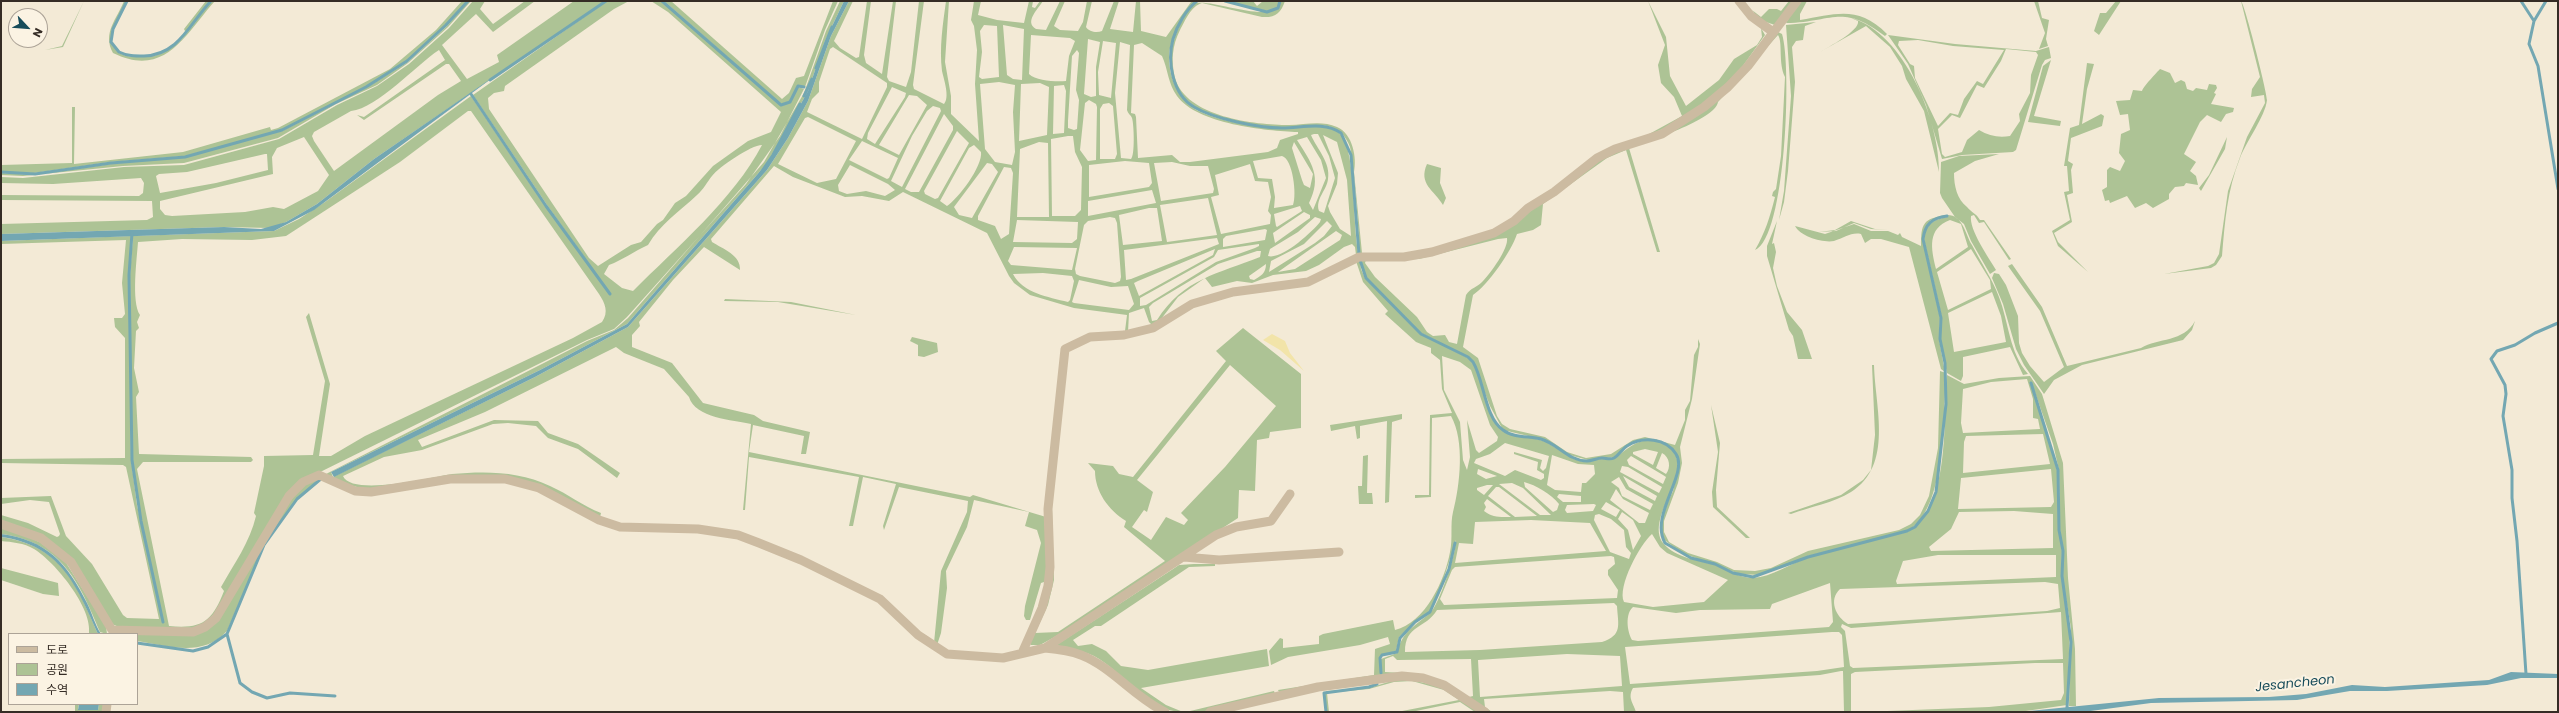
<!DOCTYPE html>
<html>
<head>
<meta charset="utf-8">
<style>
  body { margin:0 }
  #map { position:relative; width:2559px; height:713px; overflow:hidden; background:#f3ead6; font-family:Poppins,"Noto Sans KR",sans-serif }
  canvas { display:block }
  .frame { position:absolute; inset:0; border:2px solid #352c25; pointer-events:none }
  .legend { position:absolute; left:8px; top:633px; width:130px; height:72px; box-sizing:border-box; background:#fbf3e3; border:1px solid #aca397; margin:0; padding:5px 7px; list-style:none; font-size:12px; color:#352c25 }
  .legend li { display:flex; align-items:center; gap:8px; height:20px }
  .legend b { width:20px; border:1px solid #aca397 }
  .north { position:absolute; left:8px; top:8px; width:40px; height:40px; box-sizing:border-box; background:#fbf3e3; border:1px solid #aca397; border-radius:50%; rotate:116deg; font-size:11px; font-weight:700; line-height:16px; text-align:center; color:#352c25 }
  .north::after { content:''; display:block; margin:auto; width:14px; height:18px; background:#174c5a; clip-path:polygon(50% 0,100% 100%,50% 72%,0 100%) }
</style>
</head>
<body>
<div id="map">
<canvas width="2559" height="713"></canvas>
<div class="frame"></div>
<ul class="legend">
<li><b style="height:5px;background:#ccbba1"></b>도로</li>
<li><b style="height:11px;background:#adc395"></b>공원</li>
<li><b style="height:11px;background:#73a7b2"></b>수역</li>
</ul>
<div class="north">N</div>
</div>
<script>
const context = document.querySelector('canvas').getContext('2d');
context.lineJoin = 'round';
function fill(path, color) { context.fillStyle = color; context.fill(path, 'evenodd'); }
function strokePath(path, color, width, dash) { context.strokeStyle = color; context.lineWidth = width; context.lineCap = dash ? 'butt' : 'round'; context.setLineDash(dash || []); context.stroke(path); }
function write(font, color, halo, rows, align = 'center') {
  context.font = font + ' Poppins,sans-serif'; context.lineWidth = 4; context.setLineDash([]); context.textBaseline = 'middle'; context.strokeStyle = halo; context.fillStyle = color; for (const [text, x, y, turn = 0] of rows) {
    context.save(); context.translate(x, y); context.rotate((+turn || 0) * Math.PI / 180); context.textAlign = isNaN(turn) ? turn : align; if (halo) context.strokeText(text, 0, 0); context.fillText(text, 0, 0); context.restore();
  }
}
fill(new Path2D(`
  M84 1 63 47 45 50 62 46Z
  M124 1H127L112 29 111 42 119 53C126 57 135 57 143 57 178 56 190 27 210 3L215 1C186 33 166 79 113 53 102 33 117 19 124 1Z
  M206 1H210L186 33 184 29Z
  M462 1H467L446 25 407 60 366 87 282 130 185 156 110 162 34 173 1 172V165L72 163V107H75L74 164 183 152 270 127 271 130 278 128 390 69 436 30Z
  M469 1H471L448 27 408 63 377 85 336 104 278 138 184 163 123 166 23 176 1 175V173L35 175 111 164 185 157 282 131 366 88 408 62 447 26Z
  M473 1H485L480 9 493 24 525 1H535L493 32 476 14 442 45 467 79 499 62 497 55 574 1H605L374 159 317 204 286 222 270 228 224 227 1 234V224L147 220 153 217 152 201 1 200V195L139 196 143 193 144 183 141 178 53 184 1 183V177L23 178 124 167 184 165 279 139 337 105 377 86 409 64 449 28ZM439 50 445 60 364 117 357 115 364 120 446 64H449L461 81 438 95 334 171 314 141 312 136 314 132 351 111C378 108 416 65 439 50ZM304 137 329 175 318 191 284 209 273 207 245 212 172 216 165 215 160 209V201L273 174 272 157 277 148ZM265 154H267L268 170 216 183 160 193 156 176 159 174 187 172Z
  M607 1H629L614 9 505 86 504 91 494 93 488 98 489 109 589 258 598 266 631 245 641 242 657 224 663 220 675 203 686 196 713 166 748 141 771 132 781 112 668 12 651 1H661L781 106 791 102 798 87 804 89 780 136 746 184 627 317 614 329 587 340 302 481 224 604 200 628 119 627 112 624 71 560 1 521V515L28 523 57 537 59 536 60 534 49 502 30 500 1 504V498L51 496 66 536 92 564 123 615 127 618 159 619 126 467 123 465 1 463V459L125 458V338L115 327 114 318H122L125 314 122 283 126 240 1 244V241L132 236 129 275 131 459 137 505 163 622 138 505 132 459 130 275 133 236 274 231 299 219 325 202 471 96 545 206 610 293 547 205 473 95ZM468 111H471L599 294C605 303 609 312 602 322L573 338 365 436 331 456H319L330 384 309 313 306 317 325 381 313 455 264 456V466L254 513 256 516C250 542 234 564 221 587L224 591C212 622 202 629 169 626L137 469 143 462H251L253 460 251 457 139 454 136 397 139 392 134 368 136 331 139 328 137 322 140 315C131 302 137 258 138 242L182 239 252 240 286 236 400 162ZM762 145C733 200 677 247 633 291L622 288 604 274 609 265C623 260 634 251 648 245 660 224 679 212 697 195 704 189 707 182 712 176 719 167 751 145 762 145Z
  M664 1H671L782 99 789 93 796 78 804 76 833 1H838L825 30 805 87 797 86 790 101 781 104Z
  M840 1H844L825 41 808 91 769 161 627 324 540 370 331 472 333 477 535 377 628 327 767 170 788 138 808 101 831 36 849 1H853L834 41 840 48 856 58 859 57 867 1H871L864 55 866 63 882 74 893 1H896L887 77 889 81 906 87 911 72 919 1H924L913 85 914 89 944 104C950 97 944 80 942 71 939 48 943 23 946 1H949L945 62 951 96V114L979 141 975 84 977 50 974 26 971 20 974 1H981L978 15 997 20 1024 23 1029 1H1033L1032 7 1035 8 1040 1H1043C1038 9 1024 22 1036 29L1046 30 1060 1H1065L1054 26 1060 30 1078 31 1083 22 1087 1H1092L1086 27C1089 32 1097 33 1102 31L1114 1H1119L1110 29 1133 32 1136 1H1140L1141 31 1166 37 1191 2 1196 1C1183 11 1174 33 1170 48 1166 68 1175 96 1193 108 1212 120 1259 128 1281 129 1299 129 1326 120 1340 134 1357 150 1352 229 1359 255 1361 247 1353 157 1350 147 1348 142 1345 136 1340 132 1325 119 1299 128 1281 127 1259 127 1212 118 1194 106 1175 94 1167 65 1173 44 1176 32 1185 10 1196 3 1215 0 1257 19 1278 9L1281 1H1285C1281 13 1275 18 1262 17L1202 3C1191 6 1185 21 1180 30 1172 46 1171 61 1175 78 1186 117 1255 125 1289 125 1305 125 1321 120 1337 127 1353 134 1357 158 1354 172L1362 253 1371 256 1354 257 1341 264 1356 255 1355 247 1352 244 1344 247 1319 265 1306 271 1273 275 1252 283 1237 281 1212 287 1205 278 1178 297 1158 323 1153 326 1149 322 1144 308 1129 313 1128 332 1122 334 1125 331 1127 315 1074 308 1030 295 1014 283 1009 276 987 233 903 192 889 201 862 196 845 197 793 177 774 166 711 239 712 242C723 249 741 255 740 270L704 247 673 280 639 322 640 326 632 335V347L672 363 703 403 754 415 763 421 810 432 806 454H801L804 436 753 425 749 452 970 497 973 495 1046 517 1047 581 1041 583 1030 620H1026L1024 616 1025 606 1041 543 1037 530 1025 526 1029 512 974 500 967 527 946 571 947 588 941 633 937 645 934 643 941 571 967 512 968 501 899 487 884 530 883 526 896 484 863 477 853 526H849L859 477 749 457 745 510H743L751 424C733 420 695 418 689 397L664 369 624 353 616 347 485 412 418 440 422 447 494 420 538 421 548 433 578 444 620 473 617 478 578 449 548 438 536 426 508 423 493 424 422 450 384 457 343 476C352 497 433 477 452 474 485 471 519 471 550 486 568 494 583 506 601 513L600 517 548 490 515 480 480 476 455 477 369 490 349 485 326 474 587 341 614 330 628 318 764 162 804 93 826 31ZM984 25 997 26 999 77 982 79 979 77 982 52 980 31ZM1003 25 1024 29 1022 80 1013 79 1007 75ZM1031 35 1070 38 1075 41 1069 56 1066 81C1057 82 1036 81 1029 74ZM1088 39 1100 42 1096 67V96L1091 97 1084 94ZM1103 41 1116 43 1111 98 1099 95 1098 72ZM1120 42 1130 45 1127 110C1128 114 1131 115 1132 118 1134 124 1135 156 1131 159L1121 158 1115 93ZM1142 43 1162 56C1168 69 1168 84 1177 96 1197 124 1266 131 1298 132V134L1280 140 1277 148 1268 152 1190 162H1180L1172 155 1138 158 1136 117 1135 114 1131 113 1134 45ZM833 47 887 83V87L862 139 807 112 812 99 819 92V82L830 49ZM1077 50 1079 53 1076 90 1079 100 1077 129 1074 130 1068 128V121L1072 56ZM999 82 1015 85 1013 112 1015 152 1012 165 995 162 985 149 980 84ZM1040 83 1049 87 1047 135 1019 141 1021 84ZM1064 85 1066 91 1064 133 1053 134 1054 86ZM892 87 906 93 905 97 875 144 867 139 868 133ZM909 95 917 96 927 105 899 155 879 145ZM1089 100 1096 104 1097 107 1096 160 1088 161 1080 150 1085 103ZM1109 103 1113 106 1117 154 1115 159H1100V109L1103 104ZM933 106 940 108 941 111 902 187 891 181 912 136 927 111ZM944 114 953 126V130L919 192H911L905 189ZM808 117 856 141 836 179 817 183 778 164 805 118ZM957 131 969 143 938 198 935 199 925 194 924 191ZM1314 134H1318L1329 156 1335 178 1324 213 1319 211C1315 199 1327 190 1328 179 1331 163 1317 149 1311 135ZM1323 135 1337 142 1347 180 1351 236 1340 229 1330 212 1328 206 1337 184 1338 173ZM1068 136H1073L1075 152 1082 167 1081 210 1075 216H1052L1051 139ZM1307 137 1321 160 1326 178 1313 210 1309 203C1322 177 1312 163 1297 140ZM862 141 898 158 889 178 887 179 849 160ZM1039 142 1048 143 1049 217H1017L1020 149ZM1294 142 1313 174 1310 188 1304 185 1302 180 1292 148ZM974 145 981 152C983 166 958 199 947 206L940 201 969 148ZM1282 156C1293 159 1297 195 1293 205L1274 208 1275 197 1272 179 1258 178 1253 161ZM1125 161 1149 163 1152 183 1149 187 1089 197V165ZM1172 162 1190 166H1208L1214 189 1213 193 1161 201 1154 163ZM987 163 992 164 998 172 972 218 959 215 954 207ZM1250 164 1255 181 1268 182 1271 197 1268 211 1271 215 1270 224 1221 234 1211 197 1219 195 1215 175ZM850 165 888 184 895 190 885 196 866 191 847 194 839 191 838 185ZM1004 167 1011 168 1013 173 1009 234 1001 239 995 226 978 220V216ZM1152 190 1156 203 1088 216V201ZM1208 198 1217 235 1167 242 1160 205ZM1300 206 1302 211 1277 227 1276 226 1274 214ZM1149 208H1157L1162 241 1123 245 1119 215ZM1304 212 1310 215V218L1275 243 1273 233ZM1110 217 1115 218 1117 223 1121 277 1120 281 1115 283 1080 276 1076 274 1075 269 1084 225 1088 221ZM1315 217 1321 219 1320 222C1312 232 1282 260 1268 256L1270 249 1298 232ZM1017 220 1078 222 1077 239 1072 243 1013 242ZM1327 221 1332 226 1324 236 1315 243 1269 272 1271 261 1304 244ZM1265 229 1267 230 1265 240 1223 247V239L1226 236ZM1336 231 1342 235 1340 240 1295 269 1278 272ZM1217 238 1219 244 1131 279 1126 280 1124 250ZM1259 244V246L1255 248 1216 262 1146 305 1140 306V298L1214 257 1218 250ZM1014 247 1077 248 1072 270 1011 265 1008 261ZM1215 249 1213 255 1139 296 1134 283 1138 281ZM1257 251H1261L1260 257C1218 274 1184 278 1157 320L1152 321 1149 307 1153 303 1218 264ZM1266 264C1266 273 1261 276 1254 280L1250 279 1249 276ZM1043 273 1072 276 1074 281 1070 300 1068 302C1048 297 1023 293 1013 274ZM1079 280 1111 287 1128 286 1134 304 1129 310 1074 303 1072 302Z
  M1227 1H1253L1257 6 1263 1H1280L1277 8 1267 11Z
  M1648 1 1666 37 1670 76 1686 106 1719 80 1734 59 1757 45 1762 37 1761 28 1765 35 1735 77 1685 119 1640 139 1682 116 1674 97 1661 83 1658 65 1665 45Z
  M1789 1H1794L1775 25 1760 20 1752 10 1761 17 1769 9H1777L1781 11Z
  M1799 1H1807L1800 14V20C1837 14 1858 5 1887 34L1885 36C1842 3 1834 22 1786 23Z
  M2034 1H2038L2042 18 2049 20 2046 39 2048 46 2039 49 2045 33Z
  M2116 1H2121L2099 35 2094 31 2100 13H2106Z
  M2241 1C2245 5 2267 92 2267 100 2265 117 2247 140 2240 158 2227 191 2225 221 2222 256L2216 265 2211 268 2164 274 2208 266 2214 263 2219 254 2228 191 2247 137 2265 103 2264 95 2251 97 2252 89 2260 77Z
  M1851 18C1904 32 1940 122 1939 172L1924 111 1906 79 1902 66 1890 47 1866 26 1820 52C1828 47 1860 31 1858 21Z
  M1816 22 1805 26 1803 40 1796 41 1792 47 1795 82 1788 171 1784 202 1779 220 1784 191 1791 96 1786 25Z
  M1778 32 1782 34C1792 65 1786 238 1755 250 1765 233 1770 217 1775 197L1772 196 1773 192 1776 189 1781 156 1785 77C1778 63 1783 42 1778 35L1718 102C1716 119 1645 143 1629 148L1660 252H1657L1626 150 1607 158 1543 204 1541 225 1533 230 1517 234C1511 252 1488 285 1473 295L1463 347 1478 358 1497 416 1502 424 1510 429 1545 437 1567 452 1586 458 1611 454 1633 440 1645 437 1675 445 1685 420V410L1690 401 1694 355 1698 347V339L1700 344 1692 399 1680 447 1682 463 1678 483 1664 521V532L1669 542 1688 553 1717 562 1734 570 1755 571 1771 568 1808 551 1899 530 1911 524 1920 515 1929 496 1938 448 1940 371 1946 373C1943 414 1947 510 1907 531L1808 556 1760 575 1740 574 1682 553 1663 539 1661 527 1665 508 1673 491 1679 465 1676 453 1666 444 1656 439 1636 441 1627 445 1614 457 1588 460 1566 454 1541 439 1503 430 1490 406 1473 362 1469 357 1421 333 1366 277 1360 260 1361 269 1365 278 1420 334 1468 358 1472 362C1484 381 1484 407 1498 425 1507 438 1526 436 1540 440 1557 444 1569 462 1588 462 1593 462 1598 458 1603 459 1607 459 1611 461 1615 458 1629 448 1642 434 1662 443 1706 463 1641 517 1664 544 1676 558 1698 560 1715 565 1728 569 1738 578 1753 578 1772 577 1791 563 1808 558 1841 548 1875 540 1907 532 1951 509 1943 417 1947 375L1964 384 1999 378 2030 376 2042 394 2063 463 2068 578 2075 649 2076 706H2069L2071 628 2062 576 2063 551 2060 530 2059 470 2053 444 2031 381 2057 470 2059 530 2062 551 2061 576 2070 628 2067 705 2019 712H1862L1989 707 2061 700 2064 693 2063 663H2035L1855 672 1851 674V712H1844L1843 671H1841L1820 675 1633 688C1627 698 1634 704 1636 712H1624L1623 692 1610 691 1484 699 1485 707 1492 712H1487L1446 685 1413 675 1386 676 1279 692 1278 690 1374 675 1375 649 1390 644 1388 637 1360 645 1288 657 1271 665 1269 651 1280 638 1283 639V648L1319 644V636L1323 634 1393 620 1395 630C1425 623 1445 580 1450 552 1453 539 1450 524 1453 512 1460 485 1465 441 1451 416L1432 418 1431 497 1415 498V495H1429L1430 415 1452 413 1442 389 1440 360 1431 353V348L1416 342 1385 314 1388 311 1363 282 1356 261 1303 286 1260 291 1212 300 1236 294 1297 287 1359 259H1398L1424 256 1498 233 1554 195 1605 156 1661 135 1696 116 1733 84ZM1507 238C1509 248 1490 274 1483 281 1478 287 1470 288 1466 295L1457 344 1449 342 1445 335 1433 336 1427 332 1417 317 1375 277 1365 263 1366 260 1419 259 1498 239ZM1442 356 1460 362 1471 370 1490 425 1498 437 1497 441 1479 453 1476 450 1467 420 1470 457 1467 470 1463 460 1460 422 1444 390ZM2027 379 2033 399V418L2038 419 2040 429 1963 433 1961 423 1963 389 1991 382ZM2043 434 2050 464 1963 473 1964 442 1966 436ZM1505 443 1549 456 1546 468 1543 471 1540 468 1542 460 1514 452V454L1538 462 1537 470 1544 474V478L1541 480 1515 470 1505 476 1474 463 1476 459 1490 454ZM1645 449 1658 452 1653 465 1633 454V452ZM1662 453C1670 457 1671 468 1666 474L1656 468ZM1552 455 1578 464 1594 465 1595 474 1586 483H1582L1581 492 1555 490 1547 485ZM1631 456 1663 475 1666 477 1663 484 1629 465 1627 460ZM1622 466 1628 467 1662 487 1659 493 1620 472ZM1478 469 1497 476 1486 479 1477 474ZM2051 469 2054 502 2051 507 1958 509 1961 478ZM1623 476 1657 496 1655 501 1629 487ZM1619 477 1626 489 1653 504 1650 510 1622 496 1619 488 1611 482ZM1524 482C1536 485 1551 494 1559 504L1557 510 1553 512 1525 487ZM1512 483 1523 488 1551 515H1540L1499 484ZM1487 485H1493L1484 495 1477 490V488ZM1496 487H1499L1537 516 1515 517 1488 496ZM1616 489 1623 499 1649 513 1645 523H1639L1610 500ZM1559 494 1581 496V502H1563L1557 497ZM1487 499 1511 517C1500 517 1493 518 1484 511L1486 507 1484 503ZM1606 502 1620 510 1616 517 1601 509ZM1594 504 1596 505 1593 511 1567 513 1565 510 1567 505ZM2014 511 2053 514V548L1931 551 1929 547 1951 529 1959 512ZM1622 512 1633 520 1641 536 1633 550 1628 530 1618 519ZM1599 514 1611 519 1624 530 1626 547 1631 553 1629 559 1610 552 1594 520 1595 515ZM1531 520 1590 523 1606 551 1455 563 1459 543 1473 544 1475 522ZM1652 534 1660 547 1667 553 1728 580 1704 602 1653 607 1624 602C1617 587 1640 544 1652 534ZM1456 540C1456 554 1439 605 1430 613 1413 628 1403 630 1397 653L1381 659V674L1379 658 1382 655 1396 651 1399 637 1415 622 1429 612 1442 584ZM1938 555H2056V577L1897 584 1896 581 1903 561ZM1611 556 1614 557 1615 564 1608 570V575L1618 590 1617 598 1444 605 1440 599 1452 570 1455 567ZM2045 582 2058 584 2060 608 2047 611 1848 624C1836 617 1828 600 1840 589ZM1830 583 1833 622 1829 627 1638 641 1632 640C1627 631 1625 614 1633 607L1676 613 1700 610 1770 609 1772 604ZM1614 603 1617 606C1618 625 1623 635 1602 642L1480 650 1405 652C1405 624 1426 629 1437 610ZM2061 612 2063 659 1853 668 1850 666 1845 631 1841 627 1842 624 1851 628ZM1832 632H1839L1842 635 1844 667 1817 671 1630 684 1625 647ZM1567 654 1620 656 1622 686 1480 697 1478 660ZM1393 656 1397 660 1471 659 1473 696 1469 697 1444 683 1421 674 1385 672V659Z
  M1888 35 1955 44 2036 51 2049 47 2051 58 2045 60 2042 65 2016 150 2013 152 1962 155 1942 159 1926 105 1908 64ZM1918 40 1953 46 2004 50 1983 84 1977 81 1964 99 1958 115 1950 113 1938 126 1915 78 1914 66 1910 64 1898 45 1899 41ZM2006 49 2036 52 2038 55 2031 75 2030 93 2019 114 2020 121 2010 136C1999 138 1989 136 1979 130L1967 140 1962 152 1945 157 1942 154 1938 129 1952 115 1960 118 1977 85 1984 88 2001 61Z
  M2051 60 2034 116 2061 121 2060 126 2028 122 2043 66Z
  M2087 63 2094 64 2087 89 2082 124 2101 114 2104 116 2102 126 2071 138 2068 161 2073 164 2071 170 2073 193 2067 195 2072 222 2054 233 2058 242 2088 272 2058 246 2052 231 2070 220 2064 192 2069 191 2067 166H2064L2070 128 2079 125Z
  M2160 69 2170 73 2175 83 2181 80 2185 82 2187 89 2193 91 2196 88 2207 90 2209 84 2216 85 2217 88 2214 93 2216 94 2211 104 2234 108 2233 112 2226 114 2221 122 2207 115 2200 122 2184 154 2196 162 2190 171 2196 176 2198 185 2186 183 2184 186 2175 187 2169 194V199L2153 208 2146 203 2135 208 2127 196 2110 203 2109 200 2105 201 2102 190 2107 187V170L2110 167 2120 171 2125 161 2119 153 2121 134 2130 130 2128 114 2120 115 2116 101 2130 100 2133 90 2142 91C2143 87 2157 72 2160 69Z
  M2227 137 2225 149 2201 191 2199 188 2209 175Z
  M1999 154 1975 161 1954 173C1954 186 1957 199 1967 207 1972 213 1976 213 1980 220H1984L2011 259 2009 260 1984 222 1979 223 1974 215 1971 216C1969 230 1989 258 1996 270L1990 274 1971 241 1964 224 1955 217 1942 198 1940 193 1941 162 1959 156Z
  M1427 164 1441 168 1440 183 1446 198 1443 205C1434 190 1418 184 1427 164Z
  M1946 215C1963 214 1965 234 1972 245 1981 263 1992 278 1999 297 2009 323 2009 352 2028 374L2023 375 2010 347 1963 357V376L1961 381 1947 373 1940 339 1942 318 1924 239C1926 221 1936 220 1950 216L1931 220 1925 228 1923 239 1940 318 1939 339 1945 372 1941 369 1909 247 1881 239H1871L1865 243 1861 234C1851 232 1844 238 1834 241 1823 243 1801 237 1795 226L1825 234 1854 224 1871 231H1888L1898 235 1900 233 1902 237 1921 246C1921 223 1923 219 1946 215ZM1950 220 1961 224 1968 247 1936 269C1931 248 1927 229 1950 220ZM1971 249 1990 280 1991 289 1948 310 1937 272ZM1992 292 2001 316 2006 342 1954 352 1948 313Z
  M1777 221 1772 244 1774 243 1776 252 1773 268 1777 286 1787 312 1802 330 1812 359H1798L1793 336 1789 330 1767 256V246Z
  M1851 221 1875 229 1888 230 1871 229 1854 223 1836 231 1819 232 1835 230Z
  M2012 264 2042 307 2067 366 2141 348C2158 338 2184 342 2195 321L2192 330 2183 340 2082 365 2054 380 2044 394 2024 365 2016 349 2003 304 1992 278 1994 273 1999 274 2006 285 2018 316 2019 343 2022 353 2030 366 2044 382 2064 367 2040 311 2008 266Z
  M725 299 791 302 856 315 778 302 724 301Z
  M1243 328 1301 374V428L1270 432 1269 438 1257 440 1255 491 1239 490 1238 518 1060 634 1040 645H1031L1030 644 1045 608 1052 510 1054 580 1048 605 1035 633 1058 632 1165 561 1124 527 1126 521C1108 510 1095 491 1095 471L1088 463 1113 466 1119 474 1133 477 1226 361 1216 351ZM1230 365 1276 406 1225 467 1181 513 1188 520 1184 525 1166 517 1151 540 1132 527 1144 510 1147 512 1153 492 1137 480Z
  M912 337 937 343 938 352 924 357 918 356V345L910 341Z
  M1872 365H1874C1875 407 1894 465 1851 492 1834 503 1809 507 1791 514L1788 513 1841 495 1863 480 1871 470 1875 435Z
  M1711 405 1720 443 1716 490 1717 507 1750 538H1746L1713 507 1712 492 1718 452Z
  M1402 414V419L1392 422 1389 502 1385 503 1387 421 1360 426V438L1357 439 1355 426 1331 431 1330 425Z
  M1368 455 1367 493H1372L1373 504H1359L1358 486H1362L1363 456Z
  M321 477 297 499 264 545 227 631C202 658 169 646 137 641V634L206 629 287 504 304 485Z
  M1 526 24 532 63 558 106 626 107 634 100 632C79 581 61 542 1 534Z
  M1 537C62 546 76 583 98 634H89C93 608 55 562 34 549 24 543 12 542 1 541Z
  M1194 564H1215V566L1189 567 1101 626H1095L1073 640 1078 646 1092 644 1106 651 1121 666 1148 670 1267 649 1269 666 1141 688 1166 705 1183 712C1147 712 1124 672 1094 656 1082 650 1067 648 1055 646L1173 569 1179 565Z
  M1 568 58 583 59 596 43 594 1 580Z
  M1401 678 1439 686 1481 712H1475L1460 702 1411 712H1397L1459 700 1444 690 1412 681 1394 682 1369 689 1327 693 1329 712H1327L1324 693 1327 691 1369 688Z
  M1274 691 1275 694 1201 712H1186Z
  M75 704H79L78 709 98 710 99 704H104L103 712H75Z`), '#adc395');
fill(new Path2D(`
  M1272 334 1285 341 1290 353 1304 371 1280 350 1263 340Z`), '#f2e4a9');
fill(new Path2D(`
  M844 1H849L831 36 808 101 788 138 767 170 628 327 535 377 334 477 331 472 540 370 627 324 769 161 808 91 825 41Z
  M499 73 314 210 274 231 1 241V234L224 227 261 229 286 222 317 204 374 159Z
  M1 534C47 540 67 563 87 603 92 613 95 625 101 634H98C76 584 60 545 1 537Z
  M2511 672 2558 674V678H2521L2487 685 2387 691H2350L2297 700 2151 703 2083 712H2019L2159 698 2269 697 2306 694 2352 685 2385 687 2489 680Z
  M79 704H99L98 710H78Z`), '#73a7b2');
strokePath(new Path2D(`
  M127 1 113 29 111 42 119 52C127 56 135 56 144 56 179 55 190 23 211 1
  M662 1 781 105 790 102 798 86 804 87
  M1197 1C1186 9 1177 26 1173 39 1167 61 1172 94 1194 107 1214 119 1259 128 1282 128 1302 128 1324 121 1341 133L1351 155 1359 254
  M1225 1 1267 12 1278 8 1280 1
  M2521 1 2534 21
  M2546 1 2534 21 2529 44 2538 66 2558 189
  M816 68 832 27
  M490 80 606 1
  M471 94 546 206 610 294
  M804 96 812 79
  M1 172 35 174 111 163 185 157 282 130 366 87 407 61 446 25 468 1
  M760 174 773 155 800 104
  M132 233 129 275 132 460 141 521 163 622
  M1360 260 1366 278 1421 334 1468 357 1473 362C1484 380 1485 418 1503 430 1513 438 1530 436 1541 439 1558 444 1569 461 1587 461 1592 461 1597 458 1602 458 1606 458 1610 460 1614 458 1619 455 1622 449 1627 446 1643 436 1666 438 1676 454 1689 474 1649 515 1665 543L1691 558 1715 564 1733 573 1753 577 1808 557 1907 531 1915 527 1928 511 1936 492 1946 404 1945 363 1940 339 1941 318 1923 239C1925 224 1932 218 1947 216
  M2031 383 2058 470 2059 530 2063 551 2062 576 2071 642 2067 708
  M227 634 240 683 252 692 267 698 290 693 335 696
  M137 643 193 651 208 647 227 634 264 545 297 499 322 478
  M1381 673 1380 658 1382 655 1397 652 1400 638 1415 622 1430 612 1449 569 1455 543
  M2526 674 2517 541 2512 498V470L2503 416 2506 394 2505 385 2491 359 2497 351 2515 345 2535 333 2558 323
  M1326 712 1324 693 1369 687 1377 684`), '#73a7b2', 3);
strokePath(new Path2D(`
  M1739 1 1751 16 1773 32
  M1 524 41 538 71 562 112 630 193 632 205 627 216 618 289 496 303 482 319 475 355 491 371 492 450 479H505L539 488 599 520 620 527 698 529 738 535 759 543 801 560 880 599 918 635 947 654 1003 658 1045 648 1216 535 1236 527 1271 521 1290 494
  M1184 557 1219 560 1339 552
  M1045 648C1057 649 1069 650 1081 655 1112 667 1134 697 1165 712
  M1022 653 1042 608 1048 586 1050 567 1048 509 1065 349 1090 337 1124 335 1153 328 1192 304 1216 297 1233 292 1308 282 1359 257H1404L1432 252 1494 233 1514 221 1528 208 1554 192 1597 158 1615 149 1662 134 1704 107 1728 87 1748 66 1797 1
  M106 712 107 704
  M1210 712 1318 687 1402 676 1423 678 1444 685 1485 712`), '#ccbba1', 9);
write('italic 13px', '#174c5a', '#fbf3e3', [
  ["Jesancheon",2295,684,-6]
]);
</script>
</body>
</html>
